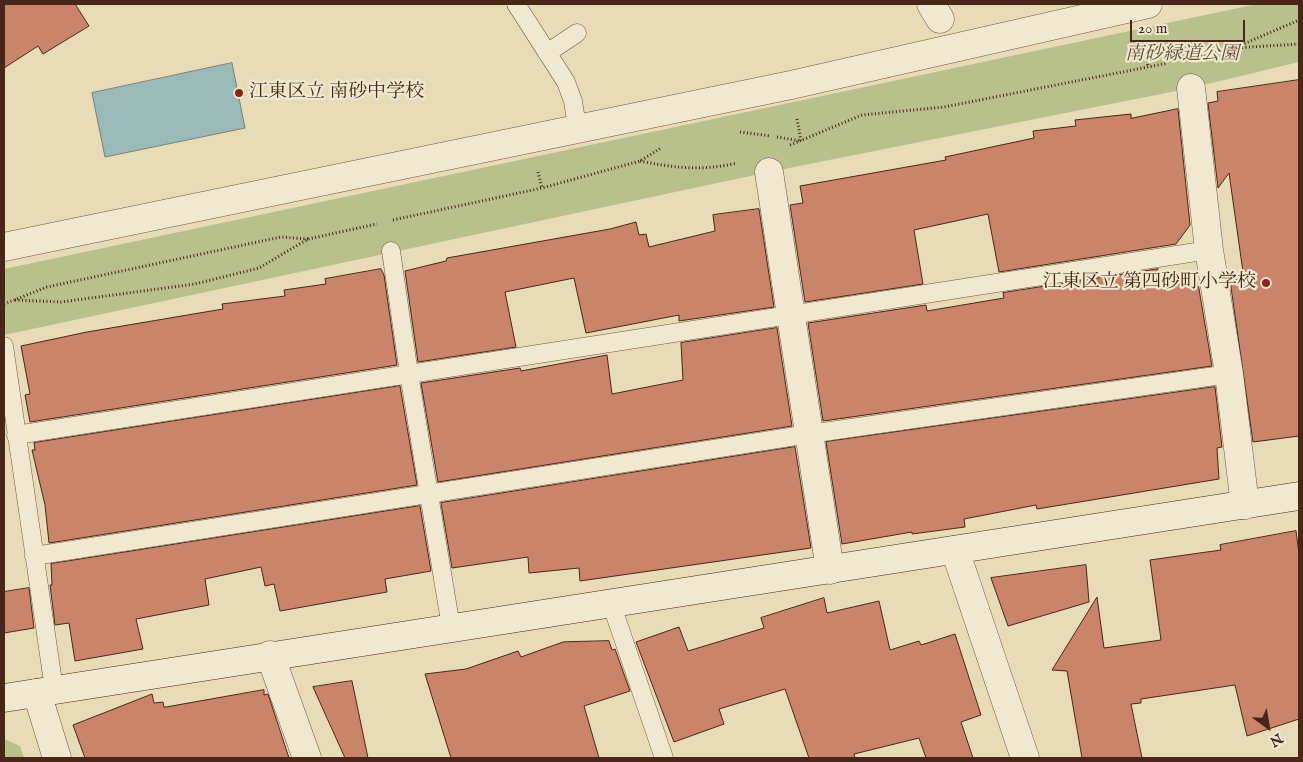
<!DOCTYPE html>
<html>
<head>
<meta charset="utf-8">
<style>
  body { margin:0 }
  #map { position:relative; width:1303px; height:762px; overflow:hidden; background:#e8dcb6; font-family:"IM FELL English",serif }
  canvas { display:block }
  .frame { position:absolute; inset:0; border:5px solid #482618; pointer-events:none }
  .north { position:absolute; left:1243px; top:702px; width:50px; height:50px; -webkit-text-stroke:4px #f0e8d0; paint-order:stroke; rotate:148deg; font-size:14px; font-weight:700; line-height:20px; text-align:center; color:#482618 }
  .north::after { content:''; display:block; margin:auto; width:18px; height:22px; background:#482618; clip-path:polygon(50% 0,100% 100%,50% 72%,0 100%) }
  .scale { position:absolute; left:1130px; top:20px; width:115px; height:22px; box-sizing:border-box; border:2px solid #482618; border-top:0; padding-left:6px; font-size:15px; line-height:18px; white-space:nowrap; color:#482618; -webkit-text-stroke:4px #f0e8d0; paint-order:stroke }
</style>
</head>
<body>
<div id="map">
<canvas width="1303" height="762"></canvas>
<div class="frame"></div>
<div class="north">N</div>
<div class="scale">20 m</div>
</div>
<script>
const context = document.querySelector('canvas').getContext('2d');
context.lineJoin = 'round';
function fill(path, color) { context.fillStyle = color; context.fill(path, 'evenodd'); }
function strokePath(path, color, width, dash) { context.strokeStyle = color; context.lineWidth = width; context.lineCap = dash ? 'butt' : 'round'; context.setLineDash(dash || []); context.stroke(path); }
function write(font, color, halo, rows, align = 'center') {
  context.font = font + ' "IM FELL English","Noto Serif JP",serif'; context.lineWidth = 4.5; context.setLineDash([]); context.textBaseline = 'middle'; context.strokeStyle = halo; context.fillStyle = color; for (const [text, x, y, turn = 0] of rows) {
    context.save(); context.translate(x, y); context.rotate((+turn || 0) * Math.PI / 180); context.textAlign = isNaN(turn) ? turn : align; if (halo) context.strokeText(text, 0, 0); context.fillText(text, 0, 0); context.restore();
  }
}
fill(new Path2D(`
  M1257 4H1299V62L1191 88 769 172 4 335V269Z
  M4 739 20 746 24 758H4Z`), '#b8c08c');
const water = new Path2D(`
  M232 63 245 128 105 157 92 93Z`);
fill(water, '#99bab6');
strokePath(water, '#797f77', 1);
const building = new Path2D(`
  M4 4H75L89 26 43 54 38 46 4 68Z
  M1299 80V436L1253 442 1230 280 1244 279 1229 173 1218 188 1208 103 1218 101 1217 92Z
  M1178 109 1190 225 1176 244 999 272 988 214 914 230 923 284 805 302 790 205 803 203 800 186 946 160 945 157 1034 138 1033 131 1076 126 1075 120 1131 114V118Z
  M759 209 774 307 679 321V315L586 333 574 278 505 292 516 347 418 362 405 271 446 261 447 258 610 229 636 222 639 235 646 234 649 247 715 231 713 215Z
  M381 269 384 275 397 365 30 422 25 395 30 394 21 346 87 332 223 309 222 304 285 296 284 290 326 284 325 279Z
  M1158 269 1144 287 1198 283 1212 366 823 421 808 323 926 305 927 311 1004 298 1003 293Z
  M777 328 792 426 438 482 421 383 520 368 521 371 607 355 612 394 683 380 681 343Z
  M400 386 417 485 49 543 45 505 32 450H35L34 443Z
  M1215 387 1222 447 1217 448 1219 479 1037 509 1036 505 964 519 965 527 912 534V532L842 544 826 442Z
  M795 447 811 548 580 581 579 568 529 573 528 557 452 568 441 503Z
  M420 506 431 571 385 579 387 592 280 611 274 584 265 586 261 567 205 579 209 605 136 619 143 649 75 661 69 623 55 625 50 585H52L51 564Z
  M1296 531 1299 553V719L1247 736 1235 685 1141 699V703L1131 704 1142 758H1082L1067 671 1052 670 1097 597 1104 648 1161 640 1150 560 1221 550 1220 545Z
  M1086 565 1089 602 1008 626 991 578Z
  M29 588 34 628 4 633V592Z
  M824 598 827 613 879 601 890 650 919 641 921 645 955 634 981 715 961 722 973 758H926L919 738 854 754 855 758H809L785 689 719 709 724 724 674 742 636 642 679 627 688 651 764 628 761 618Z
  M609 641 612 650 615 649 630 691 584 706 599 758H451L425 674 466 669 518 651 521 657 563 642Z
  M352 681 368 758H345L313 687Z
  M264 690V695L268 694 289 758H85L73 725 152 694 154 703 163 702 164 707Z`);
fill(building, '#c98469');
strokePath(building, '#482618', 1);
const lane = new Path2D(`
  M516 4 566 82 573 101 577 127
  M547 53 577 33
  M391 251 409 374 451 627
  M4 346 54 689
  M16 435 1209 250
  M34 556 809 434 1229 374
  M611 603 664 758`);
const street = new Path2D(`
  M931 4 940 19
  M1191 88 1209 250 1229 374 1245 505
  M769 172 830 570
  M4 247 791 85 1148 4
  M955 550 1025 758
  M270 655 307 758
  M37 693 57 758`);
const secondary = new Path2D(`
  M4 698 1299 496`);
strokePath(lane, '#705440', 19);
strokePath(street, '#705440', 29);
strokePath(secondary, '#482618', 29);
strokePath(new Path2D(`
  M1143 40 1148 66
  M1235 48 1299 44
  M1201 56 1232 49 1299 20
  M797 119 801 141
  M740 132 771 136
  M777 137 801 141
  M790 145 862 115 944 107 1168 63
  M640 161C673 168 704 171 737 163
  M538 172 542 188
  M393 220 542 188 640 161 661 148
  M15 300 61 302 195 284 259 268 308 239 377 224
  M4 304 47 287 281 237 308 239`), '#482618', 3, [1, 2.5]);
strokePath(lane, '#f0e8d0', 18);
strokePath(street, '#f0e8d0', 28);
strokePath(secondary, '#f0e8d0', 28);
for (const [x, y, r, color] of [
  [239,93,5,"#8f2418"],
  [1266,283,5,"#8f2418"]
]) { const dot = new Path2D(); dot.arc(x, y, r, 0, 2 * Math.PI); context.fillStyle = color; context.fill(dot); strokePath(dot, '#f0e8d0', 2); }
write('italic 19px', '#644c35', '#f0e8d0', [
  ["南砂緑道公園",1182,55]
]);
write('19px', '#482618', '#f0e8d0', [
  ["江東区立 南砂中学校",249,93],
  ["江東区立 第四砂町小学校",1256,283,"right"]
], 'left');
</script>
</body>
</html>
